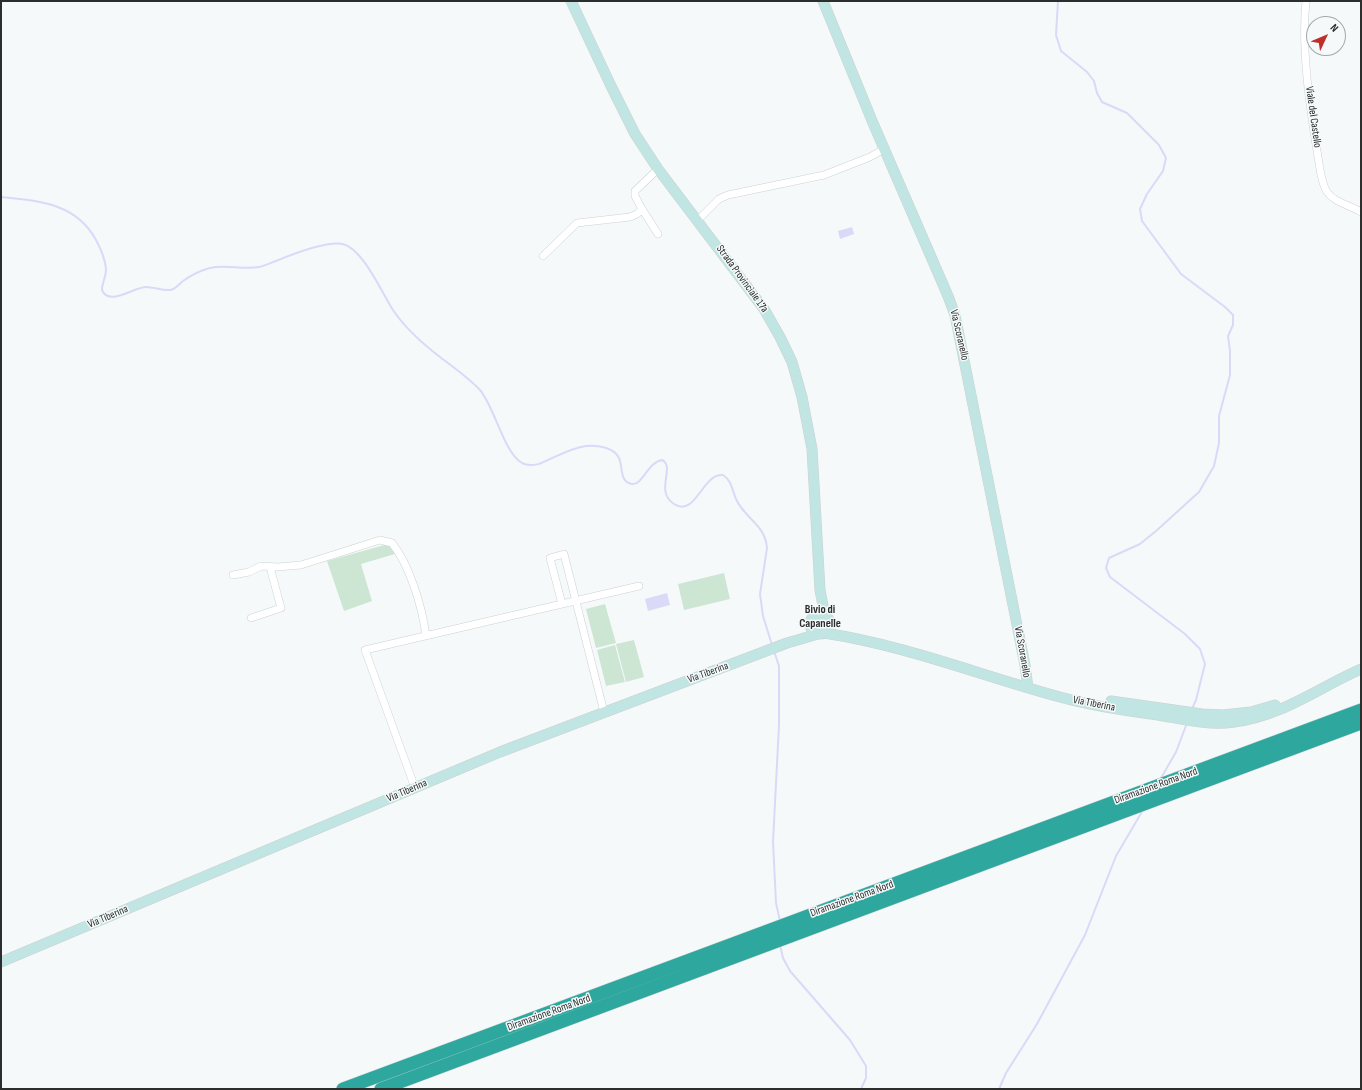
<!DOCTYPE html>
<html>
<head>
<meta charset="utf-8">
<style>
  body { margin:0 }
  #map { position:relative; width:1362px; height:1090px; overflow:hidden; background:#f5f9fa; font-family:"Sofia Sans Condensed",sans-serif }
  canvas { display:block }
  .frame { position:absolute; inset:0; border:2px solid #2c2e2e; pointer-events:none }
  .north { position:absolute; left:1306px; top:16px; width:40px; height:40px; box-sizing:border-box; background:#f5f9fa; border:1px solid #a5a8a8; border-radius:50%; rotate:46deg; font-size:11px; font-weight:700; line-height:16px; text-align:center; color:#2c2e2e }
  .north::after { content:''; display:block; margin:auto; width:14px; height:18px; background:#be3029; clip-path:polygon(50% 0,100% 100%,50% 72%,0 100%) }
</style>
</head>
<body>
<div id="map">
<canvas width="1362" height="1090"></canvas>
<div class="frame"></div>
<div class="north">N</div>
</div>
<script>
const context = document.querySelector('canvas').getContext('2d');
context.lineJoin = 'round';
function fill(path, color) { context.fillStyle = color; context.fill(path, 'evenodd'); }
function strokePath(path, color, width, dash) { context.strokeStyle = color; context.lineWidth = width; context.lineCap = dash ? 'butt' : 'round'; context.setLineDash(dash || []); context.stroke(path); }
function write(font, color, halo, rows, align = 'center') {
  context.font = font + ' "Sofia Sans Condensed",sans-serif'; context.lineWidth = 3; context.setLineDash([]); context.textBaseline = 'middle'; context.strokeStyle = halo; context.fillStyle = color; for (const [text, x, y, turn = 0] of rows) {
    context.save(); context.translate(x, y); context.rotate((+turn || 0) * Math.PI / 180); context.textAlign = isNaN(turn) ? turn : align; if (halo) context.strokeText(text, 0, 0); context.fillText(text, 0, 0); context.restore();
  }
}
fill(new Path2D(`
  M388 544 395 554 361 564 372 601 344 611 327 561Z
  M724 573 730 599 684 610 678 584Z
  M605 604 616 643 596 648 586 609Z
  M634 640 644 677 626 682 616 644Z
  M615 645 625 682 606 686 597 650Z`), '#cde6d3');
fill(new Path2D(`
  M852 227 854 234 840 239 838 231Z
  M667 593 670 605 648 611 645 599Z`), '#dad9f8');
strokePath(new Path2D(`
  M1058 1 1056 35 1061 51 1087 72 1094 81 1097 93 1102 102 1127 113 1159 145 1166 158 1163 171 1147 194 1140 209 1142 221 1181 274 1225 307 1233 315V325L1228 336 1230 351V375L1219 416V443L1214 466 1199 492 1156 531 1140 544 1109 558 1106 568 1110 577 1185 634 1200 649 1205 664 1196 700 1192 709
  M1 197C39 201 76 203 96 240 101 249 105 259 106 269 106 277 102 283 102 290 109 307 134 287 146 287 154 287 163 291 171 290 177 288 179 284 183 281 190 276 202 270 210 268 225 264 243 270 259 267 264 266 270 263 276 261 293 254 325 241 343 244 363 249 382 293 393 310 405 328 423 344 440 357 454 368 468 377 480 390 495 408 504 453 522 463 528 466 533 465 539 464 554 458 570 448 586 446 597 445 614 447 619 458 623 466 619 482 632 484 642 486 648 462 662 460 676 467 654 491 674 504 696 518 702 473 723 475 732 481 732 490 736 499 745 519 765 524 767 548L760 594 763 616 772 645
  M774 651 779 666V725L773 842 776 903 780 921
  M1161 778 1176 752 1187 723
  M780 945 783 958 790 971 850 1040 866 1066V1078L861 1089
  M999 1089 1006 1073 1037 1024 1085 935 1116 856 1143 810`), '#dad9f8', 2);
const street = new Path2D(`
  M1306 1C1301 50 1310 108 1318 157 1320 168 1321 183 1327 192 1335 203 1350 205 1361 212
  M642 209 658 234
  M698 220 719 199 728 195 824 175 870 157 884 149
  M543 256 577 223 630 217 637 214 642 209 635 196V191L658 169
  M233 575 249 572 261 566 278 567 301 565 380 540 392 543C410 566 422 606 426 636
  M562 604 550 558 564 554 604 712
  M251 618 281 608 270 567
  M415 788 365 650 639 586`);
const secondary = new Path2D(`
  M571 1 611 86 635 134 658 169 764 309 780 337 792 362 802 397 812 449 820 590 825 616
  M823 1 873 123 948 296 955 315 1025 665 1028 688
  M810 624a10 10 0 1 1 20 0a10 10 0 1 1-20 0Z
  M824 633C905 645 982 676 1060 697 1093 706 1126 711 1158 715 1182 719 1209 726 1234 722 1282 716 1318 688 1361 669
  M1111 701 1202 714 1223 715 1251 712 1275 705
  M1 962 500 752 787 643 818 634`);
const highway = new Path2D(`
  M343 1089 1361 710
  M381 1089 1361 723`);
strokePath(street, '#cdd1d2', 8);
strokePath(secondary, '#cdd1d2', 11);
strokePath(highway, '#d5d5d5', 14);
strokePath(street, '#fff', 7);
strokePath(secondary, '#c0e5e2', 10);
strokePath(highway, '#2ea89e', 13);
write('11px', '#2c2e2e', '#f5f9fa', [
  ["Viale del Castello",1313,117,82],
  ["Strada Provinciale 17a",742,279,54],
  ["Via Scoranello",959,335,77],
  ["Via Scoranello",1022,652,80],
  ["Via Tiberina",708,673,-20],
  ["Via Tiberina",1094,704,11],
  ["Diramazione Roma Nord",1156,786,-20],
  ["Via Tiberina",407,791,-23],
  ["Diramazione Roma Nord",852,899,-20],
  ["Via Tiberina",108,917,-23],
  ["Diramazione Roma Nord",549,1013,-20]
]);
write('bold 12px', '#2c2e2e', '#f5f9fa', [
  ["Bivio di",820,610],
  ["Capanelle",820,624]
]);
</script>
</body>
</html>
